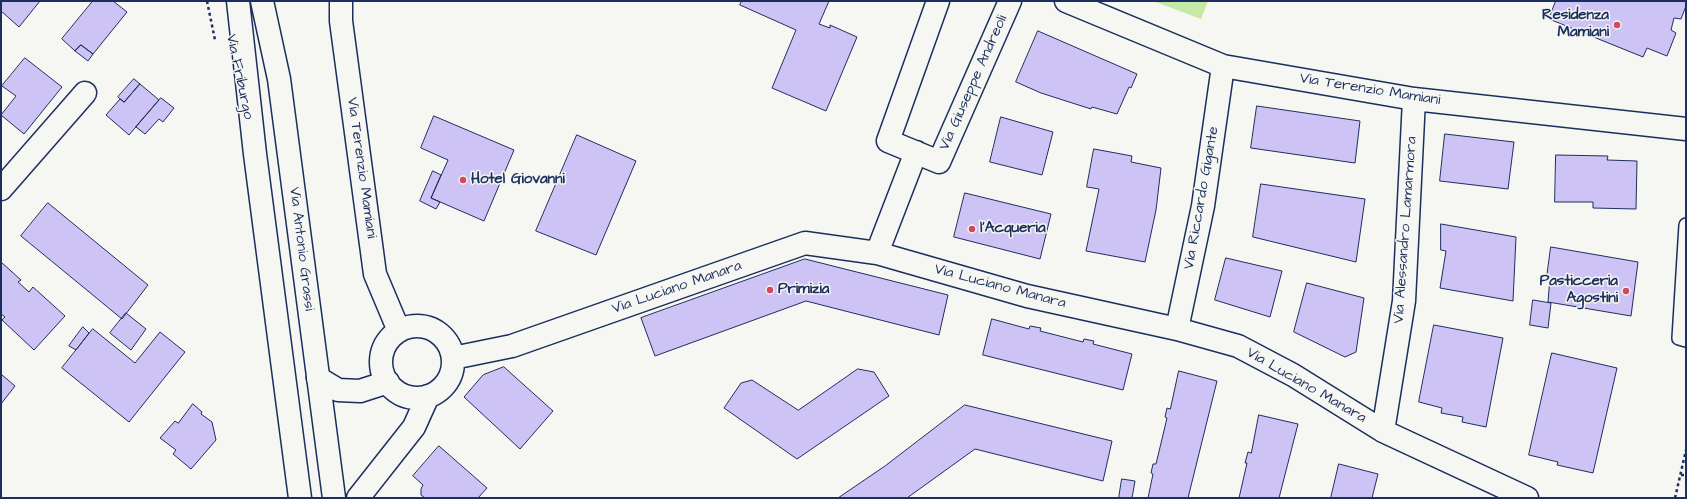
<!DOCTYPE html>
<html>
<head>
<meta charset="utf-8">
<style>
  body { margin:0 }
  #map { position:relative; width:1687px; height:499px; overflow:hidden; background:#f6f6f2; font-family:"Architects Daughter",sans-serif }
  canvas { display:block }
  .frame { position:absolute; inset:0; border:2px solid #1b2f5e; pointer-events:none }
</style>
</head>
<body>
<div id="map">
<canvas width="1687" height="499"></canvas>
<div class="frame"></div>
</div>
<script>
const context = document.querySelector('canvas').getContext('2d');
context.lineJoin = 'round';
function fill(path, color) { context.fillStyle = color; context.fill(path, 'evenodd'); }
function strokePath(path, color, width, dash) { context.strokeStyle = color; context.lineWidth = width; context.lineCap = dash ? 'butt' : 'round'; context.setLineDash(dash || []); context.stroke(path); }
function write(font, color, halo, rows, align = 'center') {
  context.font = font + ' "Architects Daughter",sans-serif'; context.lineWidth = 3; context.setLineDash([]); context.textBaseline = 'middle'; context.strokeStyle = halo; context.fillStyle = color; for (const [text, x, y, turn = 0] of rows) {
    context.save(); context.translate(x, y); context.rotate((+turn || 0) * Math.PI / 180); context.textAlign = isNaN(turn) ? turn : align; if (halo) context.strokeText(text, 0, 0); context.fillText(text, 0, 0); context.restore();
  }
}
fill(new Path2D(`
  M1153 1H1208L1201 19Z`), '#c4eaa5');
const building = new Path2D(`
  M1 1H40L19 27 1 11Z
  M93 1H113L127 12 93 54 81 45 75 51 62 39Z
  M742 1H829L819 24 830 28V25L857 37 826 111 772 88 796 30 740 5Z
  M1556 1H1686V6L1681 19 1674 18 1671 30 1676 33 1667 56 1647 48 1643 57 1549 19Z
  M1038 31 1137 74 1131 88 1129 87 1117 114 1092 107 1091 109 1041 93 1016 82Z
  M81 45 93 54 88 61 75 51Z
  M25 58 62 87 24 134 1 115 16 96 2 86Z
  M134 79 140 84 124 102 118 97Z
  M140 84 159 100 129 135 106 115 120 99 124 102Z
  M161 98 174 108 163 122 159 119 145 134 136 127Z
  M1257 106 1360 121 1355 163 1251 148Z
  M434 116 514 150 484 221 431 198 448 160 421 148Z
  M1001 117 1053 132 1042 175 990 162Z
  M1445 134 1514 142 1508 189 1440 181Z
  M577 135 636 161 596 255 536 231Z
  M1094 149 1132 156 1131 162 1161 168 1156 210 1145 262 1086 251 1099 189 1087 187Z
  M1556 155 1608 156 1607 160 1637 161 1636 209 1593 208V202H1555Z
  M433 171 441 175 431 198 440 202 436 209 420 201Z
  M1261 184 1365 199 1356 262 1253 237Z
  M965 193 1051 214 1040 259 954 237Z
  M48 203 148 285 122 319 21 236Z
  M1441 224 1516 237 1513 301 1440 288 1446 251 1441 250Z
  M1551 247 1638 262 1631 316 1548 302 1550 277H1547Z
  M1226 258 1282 271 1270 317 1215 300Z
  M805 259 948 295 939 335 806 301 655 356 641 318Z
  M1 262 21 280 18 282 29 292 33 287 65 316 34 350 2 320 5 317 1 314Z
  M1307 283 1364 298 1356 352 1345 357 1294 332Z
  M1533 300 1551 303 1548 328 1530 325Z
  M126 313 146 329 131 350 110 333Z
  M992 319 1029 329 1030 326 1041 328 1040 331 1083 342 1084 339 1094 341 1093 344 1132 354 1123 390 983 355Z
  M1434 325 1503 338 1486 427 1462 422 1463 417 1441 413 1442 408 1419 402Z
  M83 327 89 333 76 350 69 346Z
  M93 329 135 363 160 332 185 352 129 422 62 368Z
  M1552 353 1617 368 1593 473 1557 465 1558 462 1529 455Z
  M504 367 553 411 520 449 464 397 483 375Z
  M858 369 874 372 889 396 797 459 724 408 741 383 752 380 798 410Z
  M1179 371 1217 381 1188 498H1148L1153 474 1151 473 1153 464H1156L1167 418 1165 417 1167 408 1170 409Z
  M1 374 15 386 1 404Z
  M193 404 202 412 201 414 212 422 216 440 191 469 173 454 176 450 160 438 175 421 178 423Z
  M965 405 1112 441 1103 481 975 449 907 498H838L885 466Z
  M1259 415 1298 424 1279 498H1239L1247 463H1245L1248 452 1251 453Z
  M439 446 487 488 478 498H425L421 495V489L423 485 413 476Z
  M1339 464 1378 474 1372 498H1331Z
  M1122 479 1135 481 1132 498H1119Z`);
fill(building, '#cec3f5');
strokePath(building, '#1b2f5e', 1);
const lane = new Path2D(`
  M1686 225 1679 338 1686 340`);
const street = new Path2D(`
  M341 1V21L375 274 399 331
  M938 1 888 141 939 162 1010 1
  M1066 1 1223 66 1414 99 1686 129
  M1 189 85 93
  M877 253 916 152
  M381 362a36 36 0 1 1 72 0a36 36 0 1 1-72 0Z
  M1177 329 1203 206 1223 66
  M453 358 512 346 805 243 877 253 1027 296 1177 329 1238 346 1293 375 1383 431 1527 498
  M318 378 338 390 360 391 388 382
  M1383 431 1404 301 1414 99
  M358 498 414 427 428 396`);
const secondary = new Path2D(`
  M238 1 255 154 300 498
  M262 1 279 79 334 498`);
strokePath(lane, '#1b2f5e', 16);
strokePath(street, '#1b2f5e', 25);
strokePath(secondary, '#1b2f5e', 25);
strokePath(new Path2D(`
  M207 1 215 40
  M1681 475H1686
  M1675 498 1686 450`), '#1b2f5e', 2.5, [3, 3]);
strokePath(lane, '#f6f6f2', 13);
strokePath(street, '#f6f6f2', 22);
strokePath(secondary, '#f6f6f2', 22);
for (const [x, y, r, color] of [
  [1617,25,4,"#d1495b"],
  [463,180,4,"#d1495b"],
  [972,229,4,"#d1495b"],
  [770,290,4,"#d1495b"],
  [1626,291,4,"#d1495b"]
]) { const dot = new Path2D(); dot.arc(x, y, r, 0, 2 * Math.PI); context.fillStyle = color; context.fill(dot); strokePath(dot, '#f6f6f2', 1.5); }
write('bold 15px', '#1b2f5e', '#f6f6f2', [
  ["Residenza",1609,16,"right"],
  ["Mamiani",1609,33,"right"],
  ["Hotel Giovanni",471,180],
  ["l'Acqueria",980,229],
  ["Pasticceria",1618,282,"right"],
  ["Agostini",1618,299,"right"],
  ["Primizia",778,290]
], 'left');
write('15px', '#1b2f5e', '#f6f6f2', [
  ["Via Friburgo",239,77,78],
  ["Via Giuseppe Andreoli",974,83,-66],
  ["Via Terenzio Mamiani",1370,90,9],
  ["Via Terenzio Mamiani",361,168,82],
  ["Via Riccardo Gigante",1202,198,-80],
  ["Via Alessandro Lamarmora",1406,230,-86],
  ["Via Antonio Grassi",301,249,83],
  ["Via Luciano Manara",1000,287,15],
  ["Via Luciano Manara",677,288,-19],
  ["Via Luciano Manara",1306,386,30]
]);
</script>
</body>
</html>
